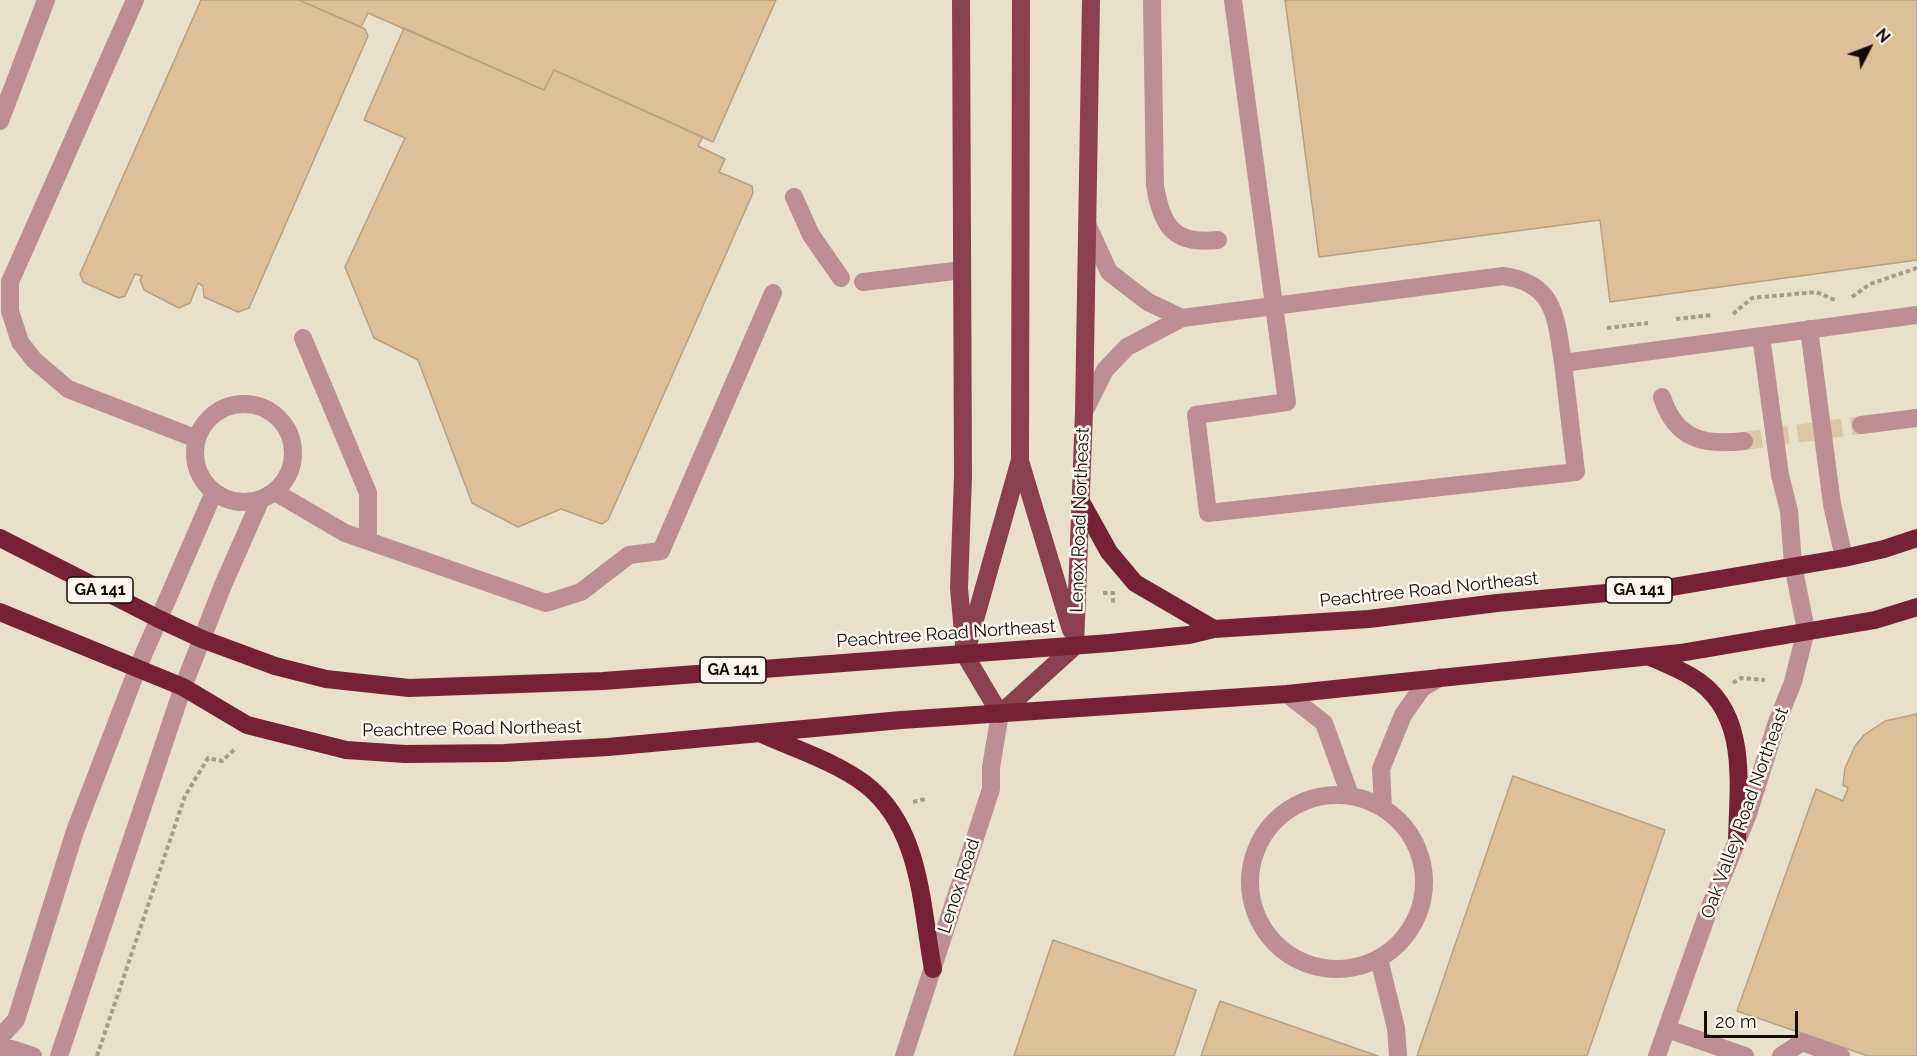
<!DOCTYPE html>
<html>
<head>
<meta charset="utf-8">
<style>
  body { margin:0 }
  #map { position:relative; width:1917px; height:1056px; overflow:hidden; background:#ffe7c7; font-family:Raleway,sans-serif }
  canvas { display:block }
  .north { position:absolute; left:1839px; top:18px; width:60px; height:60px; -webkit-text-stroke:4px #fcf7f1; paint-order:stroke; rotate:48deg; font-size:16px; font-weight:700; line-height:24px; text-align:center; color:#140c03 }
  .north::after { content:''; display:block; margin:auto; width:21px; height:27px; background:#140c03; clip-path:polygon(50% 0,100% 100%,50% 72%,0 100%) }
  .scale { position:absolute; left:1704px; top:1011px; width:94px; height:27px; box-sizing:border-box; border:3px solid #140c03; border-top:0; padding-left:8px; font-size:18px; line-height:21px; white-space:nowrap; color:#140c03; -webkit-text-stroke:4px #fcf7f1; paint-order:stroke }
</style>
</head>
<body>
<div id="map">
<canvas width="1917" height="1056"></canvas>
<div class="north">N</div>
<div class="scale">20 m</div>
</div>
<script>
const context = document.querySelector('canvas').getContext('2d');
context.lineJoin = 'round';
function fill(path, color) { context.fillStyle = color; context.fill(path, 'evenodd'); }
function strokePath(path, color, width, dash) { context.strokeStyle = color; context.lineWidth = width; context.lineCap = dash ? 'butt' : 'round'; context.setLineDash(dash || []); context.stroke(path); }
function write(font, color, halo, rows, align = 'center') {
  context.font = font + ' Raleway,sans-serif'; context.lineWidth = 5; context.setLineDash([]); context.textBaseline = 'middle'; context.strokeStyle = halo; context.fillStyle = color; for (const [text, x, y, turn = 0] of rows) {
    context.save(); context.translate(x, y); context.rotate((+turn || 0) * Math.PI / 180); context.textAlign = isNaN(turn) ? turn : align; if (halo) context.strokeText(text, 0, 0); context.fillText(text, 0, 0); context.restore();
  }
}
fill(new Path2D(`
  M0 0H1917V1056H0Z`), '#e9e0cb');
const building = new Path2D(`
  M201 0H299L365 29 368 36 249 308 238 312 204 297 203 286 198 283 190 303 179 308 144 290 140 280 142 276 135 274 125 296 119 298 83 282 80 274Z
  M299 0H776L713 142 554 70 544 90 368 13 361 27Z
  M1285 0H1917V260L1610 302 1600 220 1319 257Z
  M404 28 544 90 554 70 703 137 698 146 725 159 719 172 752 186 753 193 608 520 602 524 561 509 518 527 472 503 418 360 374 338 345 267 405 138 364 120Z
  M1917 714V1056H1868L1737 1011 1816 789 1843 801 1848 788 1843 785 1845 768 1855 746 1864 735 1885 721Z
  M1513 776 1665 830 1587 1056H1417Z
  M1053 940 1196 990 1174 1056H1014Z
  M1220 1001 1378 1056H1201Z`);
fill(building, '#dbbf99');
strokePath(building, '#b7a082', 1.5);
strokePath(new Path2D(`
  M1744 441 1861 425`), '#dcc6aa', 18, [18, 9]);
strokePath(new Path2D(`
  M1852 297 1870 284 1917 268
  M1733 314 1752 298 1816 292 1835 300
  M1676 319 1713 315
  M1607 328 1648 323
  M1103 593H1113V604
  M1733 683 1741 678 1765 680
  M913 802 925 799
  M97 1056 185 796 208 758 222 761 234 750`), '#ae9c84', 4, [4.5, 3]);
strokePath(new Path2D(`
  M135 0 10 282V311L20 342 34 360 68 389 197 439
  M1152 0 1155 186C1162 227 1174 245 1218 240
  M1233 0 1287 402 1196 415 1208 513 1576 472 1563 363
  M0 121 46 0
  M794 197 811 235 841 278
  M1087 224 1109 272 1148 302 1182 318
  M863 282 962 270
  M1809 329 1832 504 1844 558
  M303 338 368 493V541
  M1662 397C1675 439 1704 446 1744 441
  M195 453a49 49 0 1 1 98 0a49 49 0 1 1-98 0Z
  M1084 412 1105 370 1127 347 1182 318 1503 276C1556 283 1556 319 1563 363L1917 315
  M1861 425 1917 418
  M275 492 345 533 546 603 581 592 629 555 661 551 773 293
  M1287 694 1324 723 1350 795
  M1250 882a87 87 0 1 1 174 0a87 87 0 1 1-174 0Z
  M1383 807 1381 769 1403 715 1422 688 1441 677
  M1379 959 1396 1028 1398 1056
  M1667 1029 1745 1056
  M0 1037 16 1020 75 831 138 667 214 492
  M0 1048 12 1049 33 1056
  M59 1056 183 687 223 585 261 499
  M904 1056 991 789V767L1000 714
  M1657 1056 1709 909 1748 814 1777 722 1793 682 1806 630 1793 565 1789 511 1780 475 1761 336
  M1781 1056 1802 1042 1841 1056`), '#bb8f94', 18);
strokePath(new Path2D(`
  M961 0 963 476 959 588 965 655 1000 714 1075 646 1084 412 1091 0
  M1020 461 1071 630
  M969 641 1020 460 1021 0`), '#8a404e', 18);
strokePath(new Path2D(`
  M1080 500 1109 552 1135 583 1214 629
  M0 538 159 619 202 639 275 666 326 679 409 688 603 681 1110 643 1189 635 1214 629 1369 619 1497 603 1672 587 1844 558 1884 549 1917 538
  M0 612 183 687 247 725 346 750 405 754 504 753 608 747 901 720 1287 694 1680 653 1875 620 1917 607
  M1650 657C1664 663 1679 669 1692 677 1750 711 1738 785 1737 842
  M762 734C795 749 836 762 865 784 921 827 921 905 933 969`), '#772136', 18);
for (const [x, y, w] of [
  [100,590,66],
  [1639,590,66],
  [733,670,66]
]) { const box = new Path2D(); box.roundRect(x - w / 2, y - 13, w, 26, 4.5); context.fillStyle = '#fcf7f1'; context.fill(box); strokePath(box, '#140c03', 1.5); }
write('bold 16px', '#140c03', null, [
  ["GA 141",100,590],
  ["GA 141",1639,590],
  ["GA 141",733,670]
]);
write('18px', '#140c03', '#fcf7f1', [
  ["Lenox Road Northeast",1080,520,-88],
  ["Peachtree Road Northeast",1429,590,-6],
  ["Peachtree Road Northeast",946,634,-4],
  ["Peachtree Road Northeast",472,729,-1],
  ["Oak Valley Road Northeast",1745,813,-70],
  ["Lenox Road",959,886,-72]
]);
</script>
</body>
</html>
